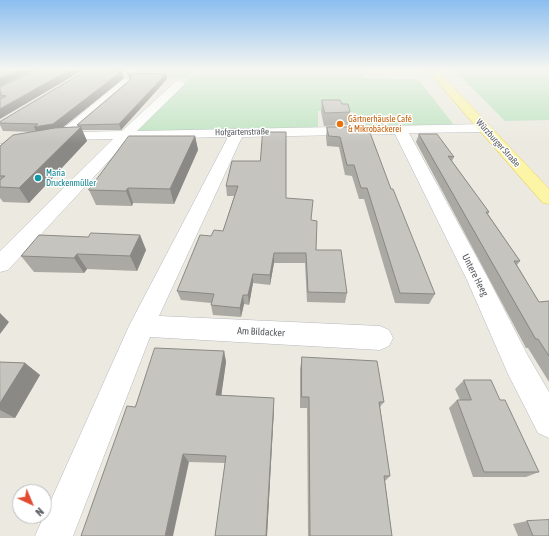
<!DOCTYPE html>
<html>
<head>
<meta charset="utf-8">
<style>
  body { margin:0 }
  #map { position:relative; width:549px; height:536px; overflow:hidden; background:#eceae0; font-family:"Asap Condensed",sans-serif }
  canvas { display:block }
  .north { position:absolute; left:12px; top:484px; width:40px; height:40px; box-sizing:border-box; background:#fff; border:1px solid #bdbec0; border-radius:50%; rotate:136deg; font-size:11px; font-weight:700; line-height:16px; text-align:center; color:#595c61 }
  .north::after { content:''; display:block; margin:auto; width:14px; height:18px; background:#e24b30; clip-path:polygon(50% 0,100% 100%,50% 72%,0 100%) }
</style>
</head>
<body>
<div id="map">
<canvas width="549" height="536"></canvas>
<div class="north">N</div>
</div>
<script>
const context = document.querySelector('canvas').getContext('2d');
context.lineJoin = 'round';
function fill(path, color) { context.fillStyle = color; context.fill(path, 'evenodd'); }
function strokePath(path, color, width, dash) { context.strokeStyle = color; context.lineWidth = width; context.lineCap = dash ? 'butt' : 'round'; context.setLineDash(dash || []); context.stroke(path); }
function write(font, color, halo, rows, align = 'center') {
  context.font = font + ' "Asap Condensed",sans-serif'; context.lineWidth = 3; context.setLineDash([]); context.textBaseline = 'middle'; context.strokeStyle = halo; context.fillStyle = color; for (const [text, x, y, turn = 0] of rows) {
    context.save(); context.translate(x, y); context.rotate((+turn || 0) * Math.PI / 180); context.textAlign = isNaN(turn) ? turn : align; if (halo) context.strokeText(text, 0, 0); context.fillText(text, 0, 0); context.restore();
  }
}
fill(new Path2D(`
  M137 69H196L188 79 128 77Z
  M200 69H362L364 78 418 79 454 125 359 128 353 112 318 111V127L131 132Z
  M453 69H549V120L505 121Z`), '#bde3c0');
const minor = new Path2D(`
  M126 79 130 80 131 82 130 84 75 132 122 131 176 81 180 80 185 83 184 85 137 131 485 124 490 125 492 128 490 131 485 132 409 133 489 280 528 356 549 392V438L538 433 508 374 467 280 395 134 242 137 159 316 380 326 389 330 393 338 389 346 380 350 150 337 73 536H35L129 326 228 137 129 139 8 270 0 272V251L113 139 62 140 0 152V144L58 133 122 80Z`);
const major = new Path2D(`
  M426 69H436L549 189V204L543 203Z`);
strokePath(minor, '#b6b8bd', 1);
strokePath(major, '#ecce59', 1);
fill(minor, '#fff');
fill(major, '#fcf5a5');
fill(new Path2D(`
  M41 69 0 119V87Z
  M89 69H117L115 71 124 78 62 128 78 127 77 125 130 80V79L129 78 127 73 167 79 121 130H82L87 141 29 203 3 202 0 198V146L35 132 3 131 0 125V122Z
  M322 100 342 104 350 112 348 125 324 126 321 112Z
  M327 127 354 130 391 189 435 294 429 304 395 303 364 199H359L352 176 345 175 339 147 327 146 326 137Z
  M419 134 454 157 452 161 489 212 488 214 520 261 517 265 539 302 549 301V382L528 348H526L416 142Z
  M195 136 198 150 174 204 133 203 132 206 96 205 89 190Z
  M232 161 286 198 311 220 316 250 347 293 345 303 307 302 305 263H274L270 285 253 283 249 305 244 304 241 317 213 315 211 305V303L181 300 177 291 211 236 223 231 234 196H227L226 186Z
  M140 235 146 250 137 271 87 269 84 273 34 272 21 256Z
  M224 351 226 362 221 395 274 398V408L267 536H215L225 463 189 462 135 407Z
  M302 357 384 402 380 407 390 476 385 481 392 536H308L307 408H300V369Z
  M0 362 25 363 40 375 15 418H0Z
  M464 380 500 400 539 472 526 477H473L449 408 457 400H460L455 389Z
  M527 521 549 536H518L513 524Z`), '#aaa9a3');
fill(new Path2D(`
  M20 69H38L0 86V78Z
  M71 69H85L0 119V109Z
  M106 69H117L108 77 105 70Z
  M122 71 124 78 57 132 38 135 34 127Z
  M166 74 167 79 121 130 119 124Z
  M81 127 87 141 29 203 19 188Z
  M195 136 198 150 174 204 170 189Z
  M128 188 133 203 132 206 126 191Z
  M140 235 146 250 137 271 130 256Z
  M274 253V263L270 285V275Z
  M77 254 87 269 84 273 74 258Z
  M253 274V283L249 305 248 295Z
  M243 295 244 304 241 317 240 308Z
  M0 313 9 322 0 334Z
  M224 351 226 362 220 405 216 395Z
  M25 363 40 375 15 418 0 410V403Z
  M274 398V408L267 536H266Z
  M183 454 189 462 173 536H165Z`), '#8b8985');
const building = new Path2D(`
  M0 69H20L0 78Z
  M41 69H71L0 109V99L6 96 0 95V94L2 93H0V87Z
  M89 69H106L105 70 122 71 53 124 34 127 38 124 0 123V122Z
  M127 73 166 74 119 124 77 125 130 80 131 76Z
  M322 100H340L342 104H348L350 112 325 113Z
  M81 127 19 188 0 187V180L5 176H0V146L13 135 55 128Z
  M327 127H353L354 130H369L391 189H393L435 294 400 293 367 188H361L354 165H347L340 137 329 136Z
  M263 132H286V198L313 200 311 220 317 221 316 250H341L347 293 308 292 306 253H274L270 275 253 274 248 295H243L240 308 211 305 214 294 177 291 200 235 211 236 214 230 223 231 238 186H226L232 161H260Z
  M419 134H437L454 157 448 156 489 212H486L520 261H514L539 302 549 301V356L538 339H536Z
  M129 136H195L170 189 128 188 126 191 89 190Z
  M91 233 140 235 130 256 77 254 74 258 21 256 39 235 88 237Z
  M155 348 224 351 216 395 274 398 266 536H215L226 456 183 454 165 536H81L127 406 135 407Z
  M302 357 377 361 384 402H379L390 476H384L392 536H310L309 397H302Z
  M0 362 25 363 0 403Z
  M464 380H491L500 400H505L539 472H484L457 400H471Z
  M549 520V536H533L527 521Z`);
fill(building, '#c6c4be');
strokePath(building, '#8b8985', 1);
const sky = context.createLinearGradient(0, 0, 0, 144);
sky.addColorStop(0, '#8bbef0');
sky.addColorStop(0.48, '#f6f6f1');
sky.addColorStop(1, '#f6f6f100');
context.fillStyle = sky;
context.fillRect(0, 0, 549, 144);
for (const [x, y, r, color] of [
  [340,124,4,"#e8710a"],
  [38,178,4,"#0f9aa8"]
]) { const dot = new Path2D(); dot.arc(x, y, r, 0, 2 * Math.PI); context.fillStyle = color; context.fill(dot); strokePath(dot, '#fff', 1.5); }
write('9px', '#c56008', '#fff', [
  ["Gärtnerhäusle Café",348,119],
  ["& Mikrobäckerei",348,129]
], 'left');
write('9px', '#595c61', '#fff', [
  ["Hofgartenstraße",242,132,-1],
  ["Würzburger Straße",498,143,48]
]);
write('9px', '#0d838f', '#fff', [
  ["Maria",46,173],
  ["Druckenmüller",46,183]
], 'left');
write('10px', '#595c61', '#fff', [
  ["Untere Heeg",475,275,63],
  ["Am Bildacker",261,332,3]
]);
</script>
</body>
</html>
